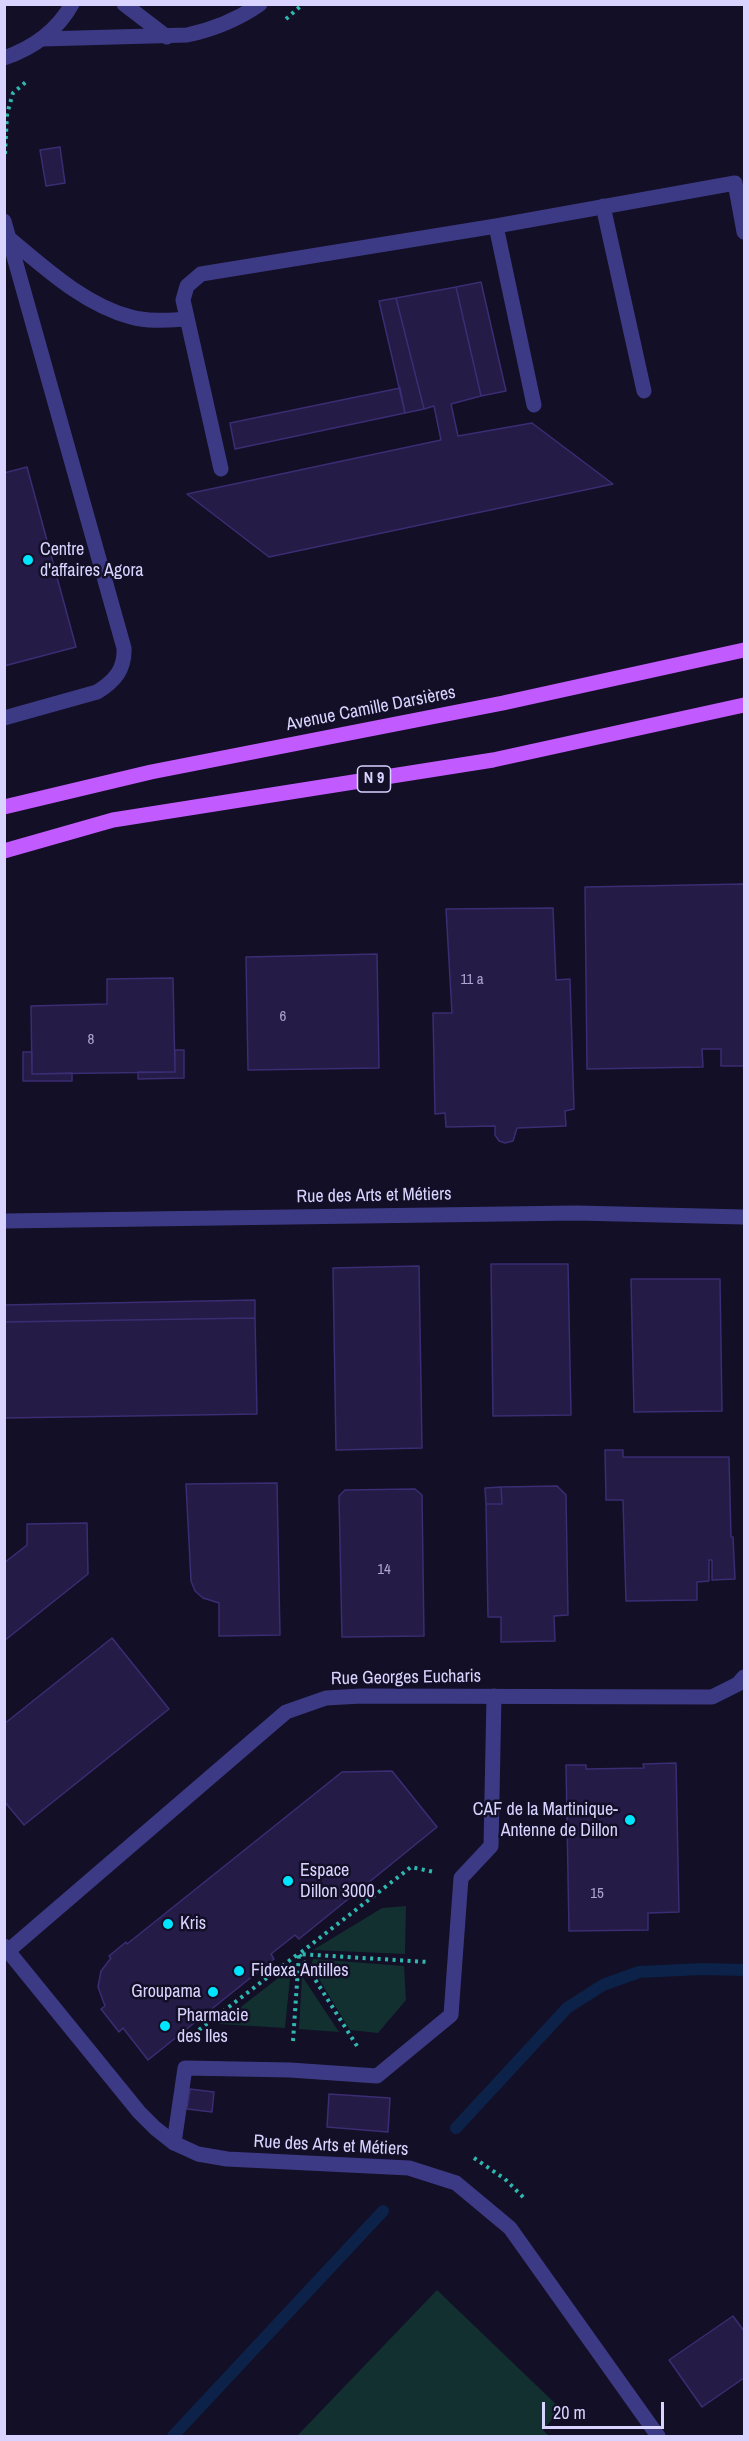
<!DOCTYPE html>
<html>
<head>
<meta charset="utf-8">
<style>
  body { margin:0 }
  #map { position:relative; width:749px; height:2441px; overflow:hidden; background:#130f26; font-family:"Archivo Narrow",sans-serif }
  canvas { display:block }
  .frame { position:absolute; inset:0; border:6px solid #d9d4ff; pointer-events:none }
  .scale { position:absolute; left:542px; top:2402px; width:122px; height:27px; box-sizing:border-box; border:3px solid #d9d4ff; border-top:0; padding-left:8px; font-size:18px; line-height:21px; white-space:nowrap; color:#d9d4ff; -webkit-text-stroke:4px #130f26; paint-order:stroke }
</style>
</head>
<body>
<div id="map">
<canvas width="749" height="2441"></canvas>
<div class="frame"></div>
<div class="scale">20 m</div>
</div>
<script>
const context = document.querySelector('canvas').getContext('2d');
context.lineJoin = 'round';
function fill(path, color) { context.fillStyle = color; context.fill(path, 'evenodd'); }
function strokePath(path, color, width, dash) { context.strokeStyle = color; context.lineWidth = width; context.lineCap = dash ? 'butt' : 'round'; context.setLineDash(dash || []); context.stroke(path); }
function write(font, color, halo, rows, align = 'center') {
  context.font = font + ' "Archivo Narrow",sans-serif'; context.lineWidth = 5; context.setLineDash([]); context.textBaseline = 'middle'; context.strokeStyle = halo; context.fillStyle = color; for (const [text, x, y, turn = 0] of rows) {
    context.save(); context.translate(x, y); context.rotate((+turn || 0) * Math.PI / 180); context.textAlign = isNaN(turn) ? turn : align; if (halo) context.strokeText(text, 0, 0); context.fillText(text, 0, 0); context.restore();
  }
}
fill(new Path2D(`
  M406 1906 405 1954 313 1950 382 1908Z
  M313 1959 404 1966 406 2000 378 2033 350 2030 311 1966Z
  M291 1968 285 2028 219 2024Z
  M302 1976 339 2032 299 2029Z
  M437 2290 561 2409 543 2430 549 2436H297Z`), '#12302f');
strokePath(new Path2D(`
  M456 2128 567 2008 603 1985 639 1972 702 1969 744 1970
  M173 2436 383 2211`), '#0c2248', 12);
const building = new Path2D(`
  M60 147 65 183 46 186 40 150Z
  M481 282 506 391 481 396 456 287Z
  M456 287 481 396 451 404 458 436 532 423 613 484 269 557 187 494 441 440 434 406 424 409 396 298Z
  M396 298 424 409 405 413 379 301Z
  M400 388 405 413 235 449 230 423Z
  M27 467 76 647 4 666V473Z
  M744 884V1066H721V1049H702L703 1067 587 1069 585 887Z
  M553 908 556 980 570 979 574 1109 565 1111 566 1126 517 1128 513 1141 505 1143 499 1141 495 1135V1126L446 1127 445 1113 435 1114 433 1013H452L446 909Z
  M377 954 379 1068 248 1070 246 957Z
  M173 978 175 1072 32 1074 31 1006 107 1004V979Z
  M175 1050H184V1078L138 1079V1072H175Z
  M23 1052H32V1074L72 1073V1081H23Z
  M491 1264H568L571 1415 493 1416Z
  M419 1266 422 1448 336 1450 333 1268Z
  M631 1279H720L722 1411 634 1412Z
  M255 1300V1318L4 1322V1305Z
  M255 1318 257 1414 4 1418V1322Z
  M605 1450H623V1457H729L731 1537H733L735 1579 712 1580V1560H709V1581L697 1582V1600L626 1601 623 1500H606Z
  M277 1483 280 1635 219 1636V1603L203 1598 195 1591 191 1581 186 1484Z
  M557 1486 566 1495 568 1615 554 1616 555 1641 501 1642V1617H488L486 1504H502L501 1487Z
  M501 1487 502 1504H486L485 1488Z
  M415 1489 422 1495 424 1636 342 1637 339 1496 345 1490Z
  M87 1523 88 1574 4 1641V1563L27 1545V1524Z
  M112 1638 169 1709 24 1825 4 1801V1724Z
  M676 1763 679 1912 648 1913V1930L569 1931 566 1765H586V1769L644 1768 643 1764Z
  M392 1771 437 1827 299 1939 295 1935 271 1954 274 1959 148 2060 123 2028 119 2032 101 2009 105 2006 98 1987 101 1971 111 1958 109 1956 126 1942 127 1944 342 1772Z
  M190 2089 214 2092 212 2112 187 2109Z
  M329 2094 390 2098 388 2132 327 2127Z
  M733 2316 744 2331V2378L702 2407 669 2360Z`);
fill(building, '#241b47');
strokePath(building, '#3b2d73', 1.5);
strokePath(new Path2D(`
  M286 19 303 4
  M5 154 7 114 13 93 27 81
  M187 2039 298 1954
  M293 2041 299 1954 411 1867 434 1872
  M357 2046 299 1954 428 1962
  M474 2158 505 2179 526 2200`), '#2fb8b0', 4, [3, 4.5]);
strokePath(new Path2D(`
  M603 206 644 391
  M4 221 124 648C125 669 115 681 97 692L4 718
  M496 226 534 405
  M10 239C46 269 85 305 131 317 149 322 169 320 187 319
  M221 469 183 300 187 286 201 274 496 226 735 183 744 232
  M174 2143 185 2068 290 2070 377 2076 451 2015 461 1878 491 1846 494 1696`), '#3d3a85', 15);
strokePath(new Path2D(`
  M124 4 167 37
  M42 39 187 35C215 29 237 20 260 4
  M4 58C33 48 57 31 72 4
  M4 1221 576 1213 744 1217
  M4 1946 139 2112 155 2128 174 2143 198 2154 227 2159 409 2168 456 2183 510 2228 658 2436
  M8 1951 286 1712 326 1698 361 1696 712 1697 738 1684 744 1677`), '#3d3a85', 15);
strokePath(new Path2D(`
  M4 807 151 772 503 703 744 650
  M4 851 113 820 493 760 744 705`), '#c25bff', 15);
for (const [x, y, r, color] of [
  [28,560,6,"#00e5ff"],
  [630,1820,6,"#00e5ff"],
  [288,1881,6,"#00e5ff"],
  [168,1924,6,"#00e5ff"],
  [239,1971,6,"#00e5ff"],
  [213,1992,6,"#00e5ff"],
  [165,2026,6,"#00e5ff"]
]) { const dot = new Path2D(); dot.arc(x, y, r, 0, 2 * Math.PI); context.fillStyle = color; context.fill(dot); strokePath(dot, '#130f26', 2); }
write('15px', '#aca6d1', null, [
  ["11 a",472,980],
  ["6",283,1017],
  ["8",91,1040],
  ["14",384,1570],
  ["15",597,1894]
]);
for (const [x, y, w] of [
  [374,779,33]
]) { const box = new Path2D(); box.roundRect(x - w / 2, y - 13, w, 26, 4.5); context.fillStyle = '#130f26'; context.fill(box); strokePath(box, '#d9d4ff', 1.5); }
write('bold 16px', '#d9d4ff', null, [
  ["N 9",374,779]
]);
write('18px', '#d9d4ff', '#130f26', [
  ["Centre",40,550],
  ["d'affaires Agora",40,571],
  ["CAF de la Martinique-",618,1810,"right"],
  ["Antenne de Dillon",618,1831,"right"],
  ["Espace",300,1871],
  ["Dillon 3000",300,1892],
  ["Kris",180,1924],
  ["Fidexa Antilles",251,1971],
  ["Groupama",201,1992,"right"],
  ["Pharmacie",177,2016],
  ["des Iles",177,2037]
], 'left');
write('18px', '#d9d4ff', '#130f26', [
  ["Avenue Camille Darsières",371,709,-11],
  ["Rue des Arts et Métiers",374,1196,-1],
  ["Rue Georges Eucharis",406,1678,-1],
  ["Rue des Arts et Métiers",331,2146,3]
]);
</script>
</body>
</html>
